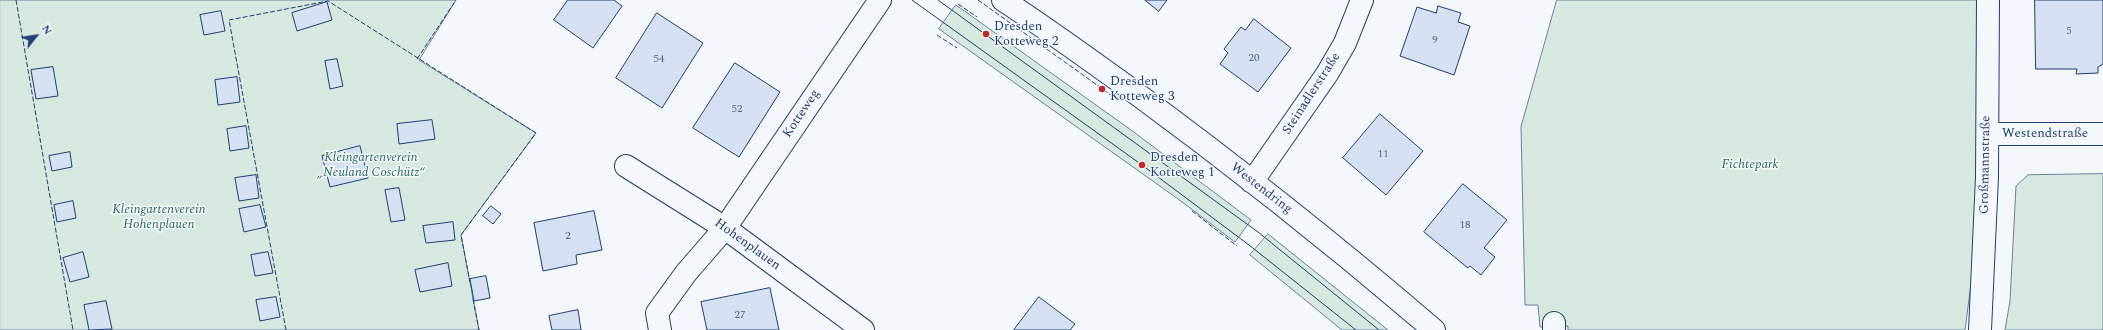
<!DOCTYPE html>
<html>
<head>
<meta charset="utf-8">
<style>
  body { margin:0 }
  #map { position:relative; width:2103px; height:330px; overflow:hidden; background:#f4f7fb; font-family:Spectral,serif }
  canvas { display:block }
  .north { position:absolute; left:16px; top:16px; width:40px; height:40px; -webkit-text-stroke:3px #f4f7fb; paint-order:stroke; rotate:60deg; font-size:11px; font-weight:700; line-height:16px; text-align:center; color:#1d3f73 }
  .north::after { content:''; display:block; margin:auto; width:14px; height:18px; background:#1d3f73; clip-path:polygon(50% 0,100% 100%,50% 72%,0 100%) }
</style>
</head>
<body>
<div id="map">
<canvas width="2103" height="330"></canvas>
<div class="north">N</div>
</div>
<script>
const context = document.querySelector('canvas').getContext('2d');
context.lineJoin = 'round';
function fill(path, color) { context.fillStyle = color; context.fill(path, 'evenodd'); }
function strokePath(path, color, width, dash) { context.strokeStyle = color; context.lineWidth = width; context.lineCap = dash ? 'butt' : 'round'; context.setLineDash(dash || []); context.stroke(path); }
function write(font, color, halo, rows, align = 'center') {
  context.font = font + ' Spectral,serif'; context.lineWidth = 3; context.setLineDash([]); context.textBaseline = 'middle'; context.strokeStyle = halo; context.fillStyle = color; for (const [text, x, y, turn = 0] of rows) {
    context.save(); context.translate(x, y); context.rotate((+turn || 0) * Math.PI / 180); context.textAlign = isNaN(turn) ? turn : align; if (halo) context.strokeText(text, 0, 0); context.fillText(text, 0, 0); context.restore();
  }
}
const green = new Path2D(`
  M0 0H456L419 60 536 133 461 235 479 330H0Z
  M1557 0H1978L1980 181 1972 276 1965 330H1568V326L1540 327 1538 305H1525L1521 127Z
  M956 5 1131 130 1251 220 1235 242 1178 199 939 29Z
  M2103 174V330H2005L2010 301 2016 186 2028 175Z
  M1268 234 1388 330H1342L1250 255Z`);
fill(green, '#d7e8df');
strokePath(green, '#687fa3', 1);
const building = new Path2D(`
  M568 0H614L622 6 593 48 554 20Z
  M1145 0H1167L1159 11Z
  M2035 0H2103V64L2098 67V73L2076 74 2077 69H2036Z
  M327 2 332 20 297 31 292 13Z
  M1438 6 1461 13 1458 22 1470 26 1454 75 1400 56 1417 7 1436 13Z
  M221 11 225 31 204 35 200 15Z
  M657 13 703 43 662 108 616 78Z
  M1254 19 1291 48 1258 92 1220 64 1228 53 1224 49 1241 27 1245 30Z
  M337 59 343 86 330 89 325 61Z
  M735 63 780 92 739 157 693 128Z
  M53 67 58 96 36 99 31 70Z
  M237 77 240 102 218 105 215 80Z
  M1380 114 1423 151 1386 195 1343 158Z
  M432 120 435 139 399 144 397 124Z
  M246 126 249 148 230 151 227 129Z
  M360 146 368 178 330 187 322 156Z
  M70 152 72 167 52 171 49 156Z
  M256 175 259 198 239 201 235 178Z
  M1463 184 1507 220 1484 248 1495 257 1481 275 1470 266 1468 268 1424 232Z
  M399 188 405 220 391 222 385 190Z
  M73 201 76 218 57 222 54 205Z
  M260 205 266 227 244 232 239 209Z
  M491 206 501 214 493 224 483 216Z
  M594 211 602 250 576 255 577 264 543 271 534 223Z
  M453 222 455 240 426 243 423 226Z
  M83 252 89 277 70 282 63 258Z
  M268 252 273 273 255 276 251 255Z
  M448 263 452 286 420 292 415 270Z
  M486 276 490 298 474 301 470 279Z
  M770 288 779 330H707L701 302Z
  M276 297 280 317 260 321 256 300Z
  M1039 297 1075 324 1070 330H1014Z
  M106 301 112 329 89 330 84 305Z
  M578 310 581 330H552L549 316Z`);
fill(building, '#d5e0f0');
strokePath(building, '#1d3f73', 1);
const minor = new Path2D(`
  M1003 0C1046 28 1087 58 1129 88 1234 165 1336 246 1434 330
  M1988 134H2103
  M626 166 725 228 863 330
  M1252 182 1327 74 1345 43 1362 0
  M660 330 657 313 686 273 725 228 880 0
  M1554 330V323
  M1980 330 1987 177 1988 0`);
strokePath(minor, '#1d3f73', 24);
strokePath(minor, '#f4f7fb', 22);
strokePath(new Path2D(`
  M912 0 1142 165 1249 245 1356 330
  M938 0 1258 232 1379 330`), '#1d3f73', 1);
strokePath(new Path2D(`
  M16 0 73 330
  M978 0 1118 100
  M958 4 977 17
  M937 35 957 48
  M417 59 456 0
  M1192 211 1237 246
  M473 299 479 330
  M286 330 229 20 328 1 536 133 461 235 470 282`), '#1d3f73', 1, [5, 2]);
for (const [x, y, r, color] of [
  [986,34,4,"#c62828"],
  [1102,89,4,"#c62828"],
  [1142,165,4,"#c62828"]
]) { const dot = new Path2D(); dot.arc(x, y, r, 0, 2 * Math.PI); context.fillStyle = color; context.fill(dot); strokePath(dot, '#f4f7fb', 1.5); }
write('11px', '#4b6792', null, [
  ["5",2069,32],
  ["9",1435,41],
  ["20",1254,59],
  ["54",659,60],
  ["52",737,110],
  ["11",1383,155],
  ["18",1465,226],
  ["2",568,237],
  ["27",740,316]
]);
write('13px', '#1d3f73', '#f4f7fb', [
  ["Dresden",994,27],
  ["Kotteweg 2",994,42],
  ["Dresden",1110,82],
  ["Kotteweg 3",1110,97],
  ["Dresden",1150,158],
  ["Kotteweg 1",1150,173]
], 'left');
write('13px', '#1d3f73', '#f4f7fb', [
  ["Steinadlerstraße",1312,94,-57],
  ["Kotteweg",802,114,-56],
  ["Westendstraße",2045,134],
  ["Großmannstraße",1986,165,-89],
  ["Westendring",1261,189,38],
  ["Hohenplauen",747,245,36]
]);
write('italic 13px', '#2c6c60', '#f4f7fb', [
  ["Kleingartenverein",371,158],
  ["„Neuland Coschütz“",371,173],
  ["Fichtepark",1750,165],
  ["Kleingartenverein",159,210],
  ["Hohenplauen",159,225]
]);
</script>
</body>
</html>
